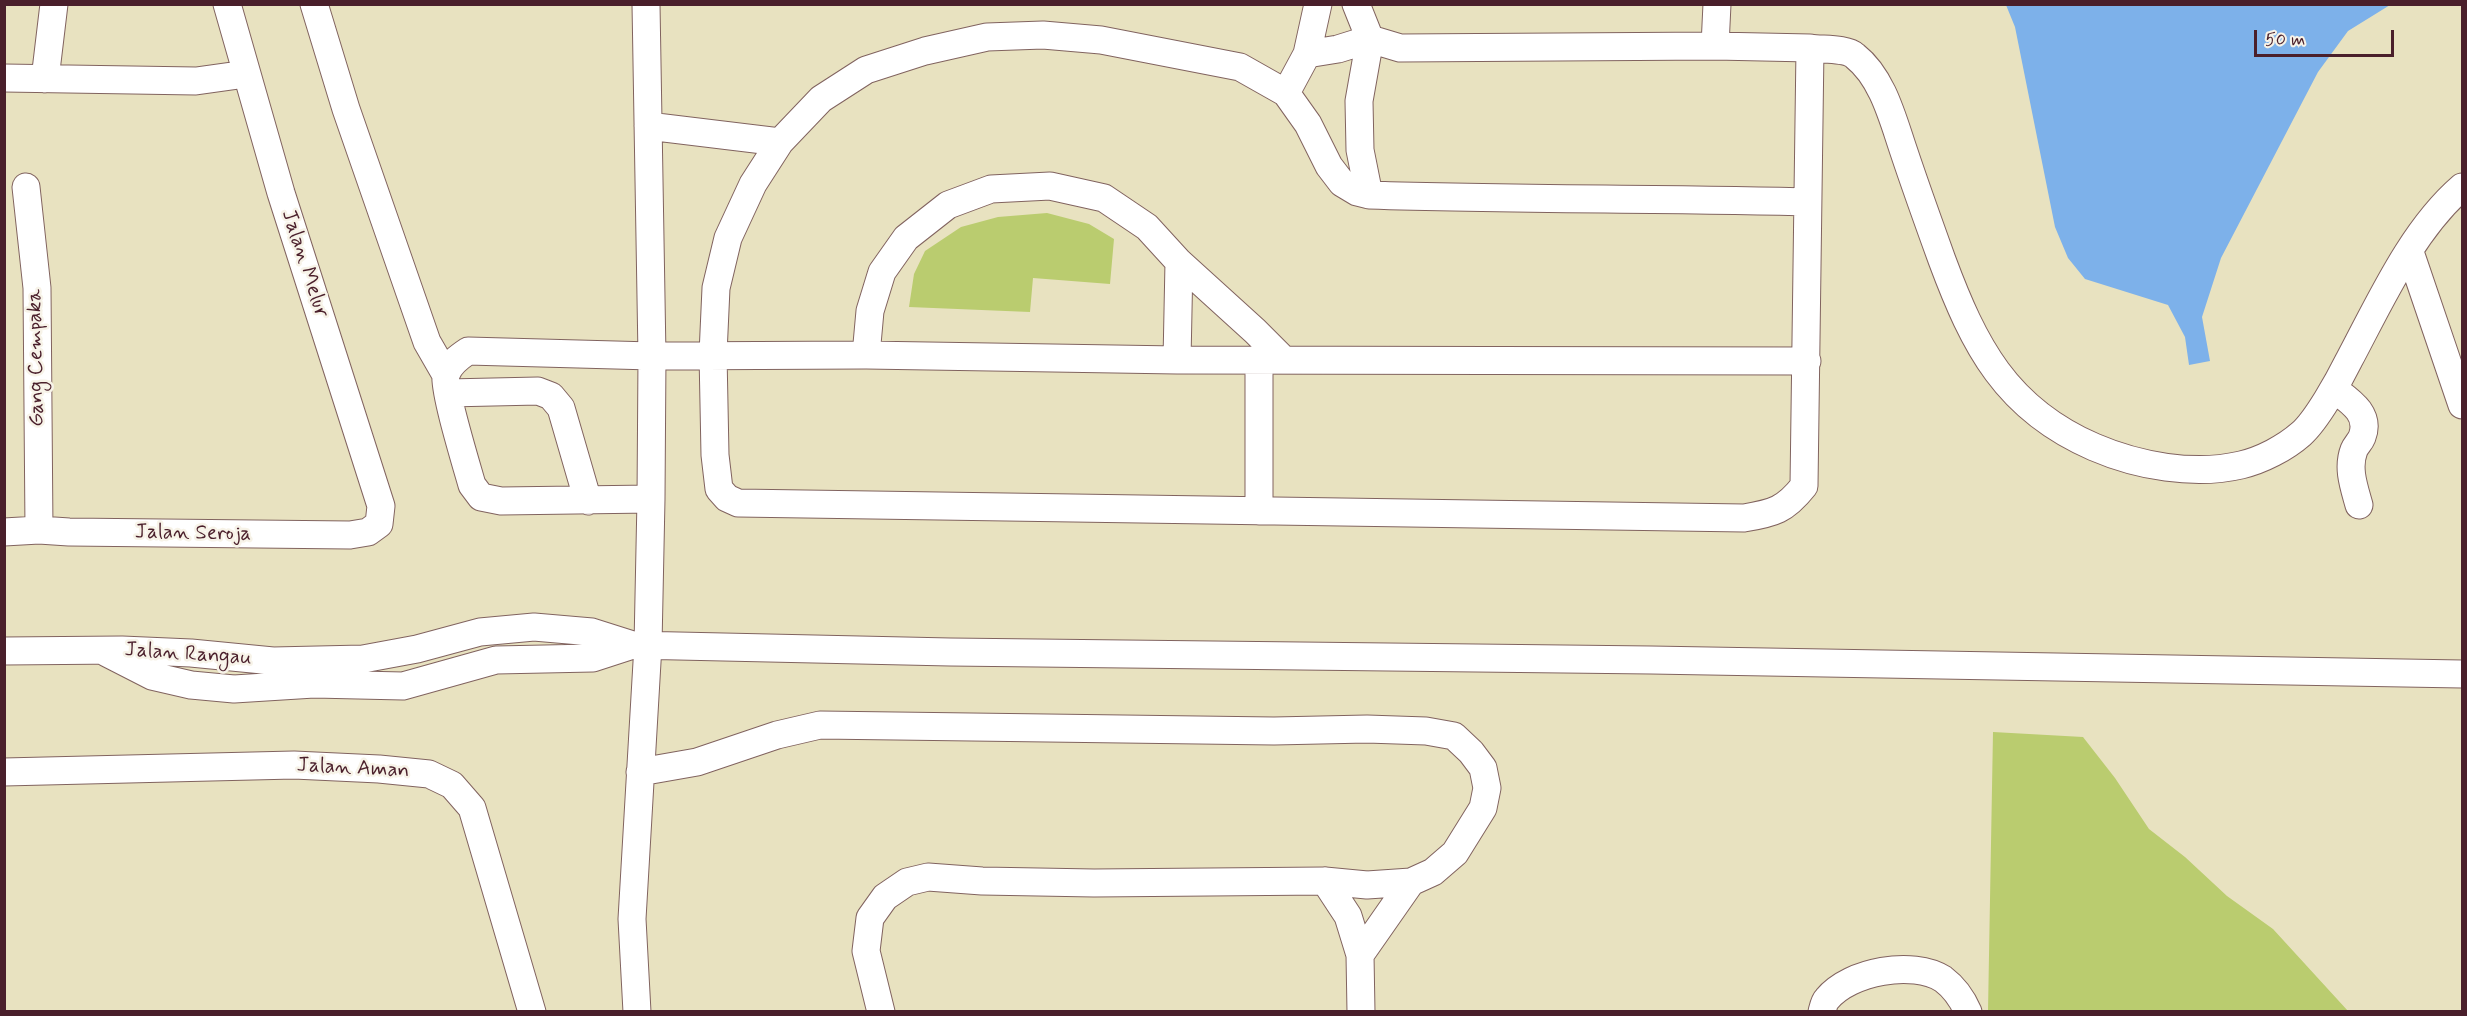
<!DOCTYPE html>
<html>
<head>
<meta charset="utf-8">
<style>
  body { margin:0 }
  #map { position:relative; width:2467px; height:1016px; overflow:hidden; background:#e8e2c0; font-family:Mynerve,sans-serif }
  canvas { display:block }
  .frame { position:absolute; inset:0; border:6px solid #4a1f2b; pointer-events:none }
  .scale { position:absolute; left:2254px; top:30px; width:140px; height:27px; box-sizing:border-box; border:3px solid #4a1f2b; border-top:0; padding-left:8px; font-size:18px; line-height:21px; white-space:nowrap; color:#4a1f2b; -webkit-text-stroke:4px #f7f3e8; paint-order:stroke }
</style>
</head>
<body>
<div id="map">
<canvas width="2467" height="1016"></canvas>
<div class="frame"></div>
<div class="scale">50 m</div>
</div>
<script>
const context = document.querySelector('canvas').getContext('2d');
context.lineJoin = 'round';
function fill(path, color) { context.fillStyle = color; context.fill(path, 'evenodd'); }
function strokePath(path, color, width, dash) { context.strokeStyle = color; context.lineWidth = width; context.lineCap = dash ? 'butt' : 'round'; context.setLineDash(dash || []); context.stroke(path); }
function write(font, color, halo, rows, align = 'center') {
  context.font = font + ' Mynerve,sans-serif'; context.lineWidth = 5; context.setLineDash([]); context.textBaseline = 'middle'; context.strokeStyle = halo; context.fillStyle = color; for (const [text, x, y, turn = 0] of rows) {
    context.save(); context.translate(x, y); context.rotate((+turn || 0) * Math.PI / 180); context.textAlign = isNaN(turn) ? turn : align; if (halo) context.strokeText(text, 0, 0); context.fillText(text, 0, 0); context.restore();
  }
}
fill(new Path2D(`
  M1047 213 1089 224 1114 239 1110 284 1033 278 1030 312 909 307 914 274 925 251 961 227 998 217Z
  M1993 732 2083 737 2115 778 2149 829 2185 857 2227 896 2273 929 2348 1011H1988Z`), '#bacc6f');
fill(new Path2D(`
  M2006 5H2390L2348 31 2318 72 2221 258 2202 317 2210 361 2189 365 2185 337 2168 305 2085 279 2068 258 2055 227 2015 27Z`), '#7db1ea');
const minor = new Path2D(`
  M314 4 346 109 427 342 446 375
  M1356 4 1370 39 1400 48 1715 46 1810 48 1804 486C1785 510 1774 513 1744 518 1409 510 1073 511 738 503L727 498 719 489 715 455 713 354 716 288 728 238 753 184 780 142 821 99 866 70 925 51 987 37 1043 35 1101 40 1240 67 1286 93 1308 124 1329 166 1342 183 1357 192 1369 195C1515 200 1661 198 1807 202
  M1715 46 1717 4
  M1810 48C1822 50 1846 48 1855 56 1883 78 1893 120 1904 152 1916 188 1929 224 1942 260 1974 346 2006 409 2094 447 2138 466 2194 476 2241 465 2262 460 2285 448 2301 434 2317 420 2339 380 2349 360 2380 302 2412 230 2462 187
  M1307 54 1338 49 1370 39 1359 101 1360 150 1369 195
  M4 78 196 81 246 74
  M45 79 54 4
  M1286 93 1307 54 1318 4
  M648 126 780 142
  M26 187 37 288 39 530
  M2410 252 2462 405
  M866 355 870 311 882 272 906 238 948 205 991 189 1050 186 1104 198 1147 227 1179 262 1255 331 1284 360
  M1177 360 1179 262
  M2334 389C2350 401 2371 414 2362 437 2360 442 2356 445 2354 450 2347 468 2354 487 2359 505
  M448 393 538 391 551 396 561 408 588 501
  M651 499 501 501 481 497 472 485C467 467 443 389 446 375 449 364 459 357 468 351L652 356 866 355 1177 360 1807 361
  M1259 511V360
  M4 532 39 530 69 532 350 535 368 532 379 524 381 506 281 193 227 4
  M4 651 122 650 191 653 273 661 363 659 417 649 480 632 534 627 592 632 633 645 950 652 1651 660 2462 674
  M107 653 152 676 191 685 234 689 314 684 403 686 496 660 593 658 633 645
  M4 772 294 765 379 769 429 774 452 785 472 808 532 1012
  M640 772 697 762 777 735 820 725 1274 731 1367 729 1426 731 1454 736 1471 752 1483 768 1487 788 1483 808 1455 853 1433 872 1411 882 1360 955
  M1325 881 1348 916 1360 955 1361 1012
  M637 1012 632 919 648 645 651 499 652 356 646 4
  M881 1012 866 951 870 918 885 897 907 882 928 877 982 881 1094 883 1325 881 1367 885 1411 882
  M1822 1012C1823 1008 1824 1002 1827 999 1850 971 1913 960 1943 979 1955 988 1962 998 1968 1012`);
strokePath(minor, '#81635f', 29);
strokePath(minor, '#fff', 27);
write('21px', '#4a1f2b', '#f7f3e8', [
  ["Jalan Melur",304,264,72],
  ["Gang Cempaka",37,358,-91],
  ["Jalan Seroja",193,534,1],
  ["Jalan Rangau",188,655,4],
  ["Jalan Aman",353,769,3]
]);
</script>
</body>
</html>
